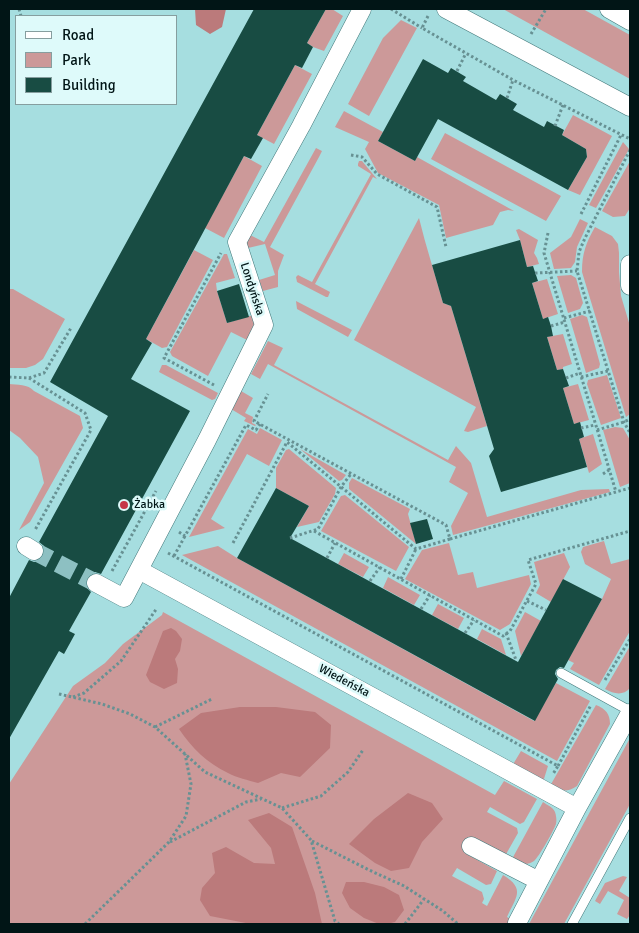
<!DOCTYPE html>
<html>
<head>
<meta charset="utf-8">
<style>
  body { margin:0 }
  #map { position:relative; width:639px; height:933px; overflow:hidden; background:#a6dee0; font-family:Signika,sans-serif }
  canvas { display:block }
  .frame { position:absolute; inset:0; border:10px solid #011516; pointer-events:none }
  .legend { position:absolute; left:15px; top:15px; width:162px; height:90px; box-sizing:border-box; background:#defafa; border:1px solid #869e9f; margin:0; padding:6px 9px; list-style:none; font-size:15px; color:#011516 }
  .legend li { display:flex; align-items:center; gap:10px; height:25px }
  .legend b { width:25px; border:1px solid #869e9f }
</style>
</head>
<body>
<div id="map">
<canvas width="639" height="933"></canvas>
<div class="frame"></div>
<ul class="legend">
<li><b style="height:6px;background:#fff"></b>Road</li>
<li><b style="height:14px;background:#c99"></b>Park</li>
<li><b style="height:14px;background:#184c43"></b>Building</li>
</ul>
</div>
<script>
const context = document.querySelector('canvas').getContext('2d');
context.lineJoin = 'round';
function fill(path, color) { context.fillStyle = color; context.fill(path, 'evenodd'); }
function strokePath(path, color, width, dash) { context.strokeStyle = color; context.lineWidth = width; context.lineCap = dash ? 'butt' : 'round'; context.setLineDash(dash || []); context.stroke(path); }
function write(font, color, halo, rows, align = 'center') {
  context.font = font + ' Signika,sans-serif'; context.lineWidth = 5; context.setLineDash([]); context.textBaseline = 'middle'; context.strokeStyle = halo; context.fillStyle = color; for (const [text, x, y, turn = 0] of rows) {
    context.save(); context.translate(x, y); context.rotate((+turn || 0) * Math.PI / 180); context.textAlign = isNaN(turn) ? turn : align; if (halo) context.strokeText(text, 0, 0); context.fillText(text, 0, 0); context.restore();
  }
}
fill(new Path2D(`
  M326 9H332L343 16 324 51 313 47 307 43Z
  M503 9H583L630 35V79Z
  M401 20 417 28 369 116 348 104 383 38Z
  M295 65 312 74 274 144 257 135Z
  M344 111 383 132 378 141 415 161 417 157 514 211 508 210 500 212 493 225 446 238 439 205 378 173 365 149 369 142 335 127Z
  M573 115 612 136 580 195 568 190 587 157 586 149 562 135Z
  M445 133 561 196 546 221 431 159Z
  M623 142 629 149 596 208 589 205Z
  M316 148 322 151 319 157 270 247 284 255 278 271V287L263 291 259 280 275 275 265 244 248 248 246 242 250 235 264 242Z
  M244 156 262 166 224 238 205 228Z
  M359 161H362L377 179 373 177 315 284 330 292 328 297H326L297 282 296 277 298 275 312 282 371 174 358 166V164Z
  M630 161V208L625 216 613 217 602 211Z
  M419 218C426 247 435 274 443 303L451 306 487 426 468 432 464 431 476 407 354 340Z
  M580 219 588 223 577 247 575 262 571 268 554 269 550 253 571 237Z
  M595 227 612 236 618 244 619 253V272L621 296 630 326V414L626 417 582 272C582 253 586 243 595 227Z
  M519 229 538 240 534 253 537 258 539 264 527 267 520 240 516 230Z
  M194 250 213 260 167 347 162 348 146 339Z
  M224 254H227L235 278 216 283 217 291 227 323 253 315 256 325 247 340 231 332 208 376 172 356 170 352Z
  M571 275 576 278 583 303 580 309 568 313 557 276Z
  M547 279 558 314 543 319 532 283Z
  M9 289H13L65 319 43 359 35 365 26 368H9Z
  M296 301 352 330 348 337 297 309Z
  M582 315 587 317 600 364 599 368 586 373 570 319Z
  M563 334 572 364 563 367V369L557 370 547 337Z
  M268 341 283 348 274 365 448 460 456 446 471 463 487 517 581 490 609 489 610 492 453 535 451 526 468 493 449 482 456 467 268 364 260 379 251 374Z
  M162 365H166L218 393 215 399 212 400 159 372Z
  M607 375 621 418 601 425 587 384 588 380Z
  M9 384C17 385 28 384 34 391L80 416 83 428 30 522 19 530 44 483 38 457 20 438 9 430Z
  M578 384 589 420 574 424 563 388Z
  M241 391 253 398 245 413 253 417 252 423 256 425 255 426 244 421 246 418 231 409Z
  M615 427 623 428 630 440V483L620 487 603 430Z
  M260 428 282 440 269 466 247 454 211 519 225 528 189 537 248 429 257 434Z
  M593 434 602 464 589 473 579 439Z
  M289 449 336 488 335 494 319 522 297 527 309 506 276 488V468L286 450Z
  M300 449 346 475 342 480 339 481Z
  M352 478 410 509 408 514 416 544 349 489V483Z
  M345 495 409 547 396 571 321 531 341 496Z
  M604 541 611 564 630 559V631L599 685 570 669 574 663 568 660 602 599 611 579 585 564 581 552 583 547Z
  M449 543 458 575 473 572 477 588 529 575 531 584 510 624 500 630 405 579 422 550Z
  M218 546 237 558 534 721 556 683 590 701 557 761 182 555Z
  M344 553 369 567 363 577 338 564Z
  M564 553 570 567 551 602 536 593 540 585 534 562Z
  M388 577 420 595 414 605 383 588Z
  M438 604 464 618 458 629 432 615Z
  M163 612 495 795 504 781 537 799 524 822 520 824 490 807 487 812 517 828 518 833 505 856 473 838 465 853 497 871 491 884 486 885 457 868 452 876 482 892 484 899 482 903 487 906 503 875C526 889 516 897 507 917L519 924H9V784L73 686 105 663 123 644 162 615Z
  M525 612 541 621 521 656 515 631Z
  M482 629 501 639 506 655 477 639Z
  M630 646V688C623 696 614 694 605 689Z
  M596 705C606 709 610 714 610 724L577 786C567 793 560 791 550 786Z
  M630 738V804L564 924H529Z
  M521 751 548 766 543 782 512 766Z
  M543 802C547 805 553 807 555 812 556 815 557 820 556 824 554 830 539 857 534 861 527 866 519 864 512 859Z
  M623 876 627 877 619 891 630 898V915L627 919 617 914 624 900 608 891 600 904 595 901 605 883Z`), '#c99');
fill(new Path2D(`
  M195 9H226L222 27 210 34 196 25Z
  M171 628 176 631 182 639 180 651 175 659 178 669 177 683 164 689 150 682 146 675 163 631Z
  M240 707H276L315 712 331 725 330 748 300 777 281 773 258 783C248 780 237 778 228 773 207 763 192 748 179 729L201 713Z
  M408 793 432 803 443 819 422 842 409 868 391 871 375 863 349 844 374 819Z
  M269 813 292 827 315 893 322 924H251L210 916 200 900 202 888 215 873 212 853 226 847 254 863 275 864 271 848 248 820Z
  M346 882H364L384 887 399 895 404 910 395 922 387 924H379L364 918 350 908 342 893Z`), '#bb7a7b');
fill(new Path2D(`
  M254 9H326L307 43 313 47 302 68 295 65 257 135 263 138 251 159 244 156 146 339 152 343 131 379 190 411 101 574 95 572 91 574 87 578 85 584 87 588 91 592 69 631 75 634 64 654 59 651 9 739V598L29 560 34 562 39 561 43 556 45 551 44 546 39 542 108 416 50 382Z
  M423 59 448 73 451 68 466 77 463 81 496 100 500 94 517 104 513 110 544 127 547 121 564 130 562 135 586 149 587 157 568 190 438 119 415 161 378 141Z
  M520 240 527 267 533 266 538 281 532 283 543 319 548 317 551 326 553 336 547 337 557 370 563 369 569 386 563 388 574 424 580 422 584 437 579 439 587 467 501 492 489 456 494 449 451 306 443 303 432 265Z
  M239 284 249 317 227 323 217 291Z
  M276 488 309 506 290 538 518 662 563 579 602 599 564 668 560 667 556 670 555 674 558 679 535 721 237 558Z
  M427 519 433 539 416 544 410 523Z`), '#184c43');
strokePath(new Path2D(`
  M34 551 96 583`), '#8dc0c2', 18, [18, 9]);
const service = new Path2D(`
  M561 673 630 711
  M572 924 630 818`);
const minor = new Path2D(`
  M446 9 630 107
  M609 9 630 21
  M630 264V286
  M26 546 34 551
  M139 570 577 808
  M96 583 124 598 207 440 264 325 237 242 301 126 362 9
  M471 846 539 881
  M517 923 577 808 630 713`);
strokePath(service, '#417779', 10);
strokePath(minor, '#417779', 19);
strokePath(new Path2D(`
  M19 9 21 16
  M391 9 422 28
  M428 16 422 28 513 80 630 139
  M531 34 546 9
  M457 71 466 53
  M507 98 513 80
  M555 126 563 105
  M630 150 585 238 579 252 577 271 624 422 630 433
  M351 155 362 157 377 174 437 207 446 247
  M581 214 621 135
  M548 233 544 253 616 492
  M535 273 577 271
  M564 318 590 311
  M551 326 565 322
  M9 377 29 378 44 373 71 328
  M581 377 608 371
  M29 378 85 413 91 430 35 530
  M566 378 580 373
  M214 385 164 358 221 253
  M581 428 595 425
  M597 430 624 422 630 419
  M603 474 609 470
  M314 531 503 636 510 631 536 584 528 560 630 531
  M179 532 185 536 246 425 256 430 260 424
  M290 538 318 529 341 487 351 474
  M450 539 630 488
  M233 543 287 442 416 549 450 539 446 525 254 421 268 394
  M168 553 558 766 553 774
  M174 556 185 536
  M327 558 335 543
  M112 571 156 491
  M401 579 416 549
  M370 581 380 567
  M527 601 546 610
  M421 609 430 595
  M465 633 474 620
  M506 633 516 660
  M605 680 630 639
  M59 694 102 704 130 714 155 727 205 772 282 808 311 840 335 921 339 924
  M73 697 84 693 121 661 157 608
  M155 727 212 699
  M558 766 591 705
  M282 808 321 796 348 772 363 750
  M312 841 369 870 404 886 443 911 458 924
  M170 842 246 802 261 799
  M85 924 169 842 186 816 191 784 185 754
  M405 924 424 899`), '#679193', 3, [2.5, 2.5]);
strokePath(service, '#fff', 9);
strokePath(minor, '#fff', 18);
for (const [x, y, r, color] of [
  [124,505,5,"#c63648"]
]) { const dot = new Path2D(); dot.arc(x, y, r, 0, 2 * Math.PI); context.fillStyle = color; context.fill(dot); strokePath(dot, '#defafa', 2); }
write('12px', '#011516', '#defafa', [
  ["Londyńska",252,289,72],
  ["Wiedeńska",344,681,28]
]);
write('12px', '#011516', '#defafa', [
  ["Żabka",134,505]
], 'left');
</script>
</body>
</html>
